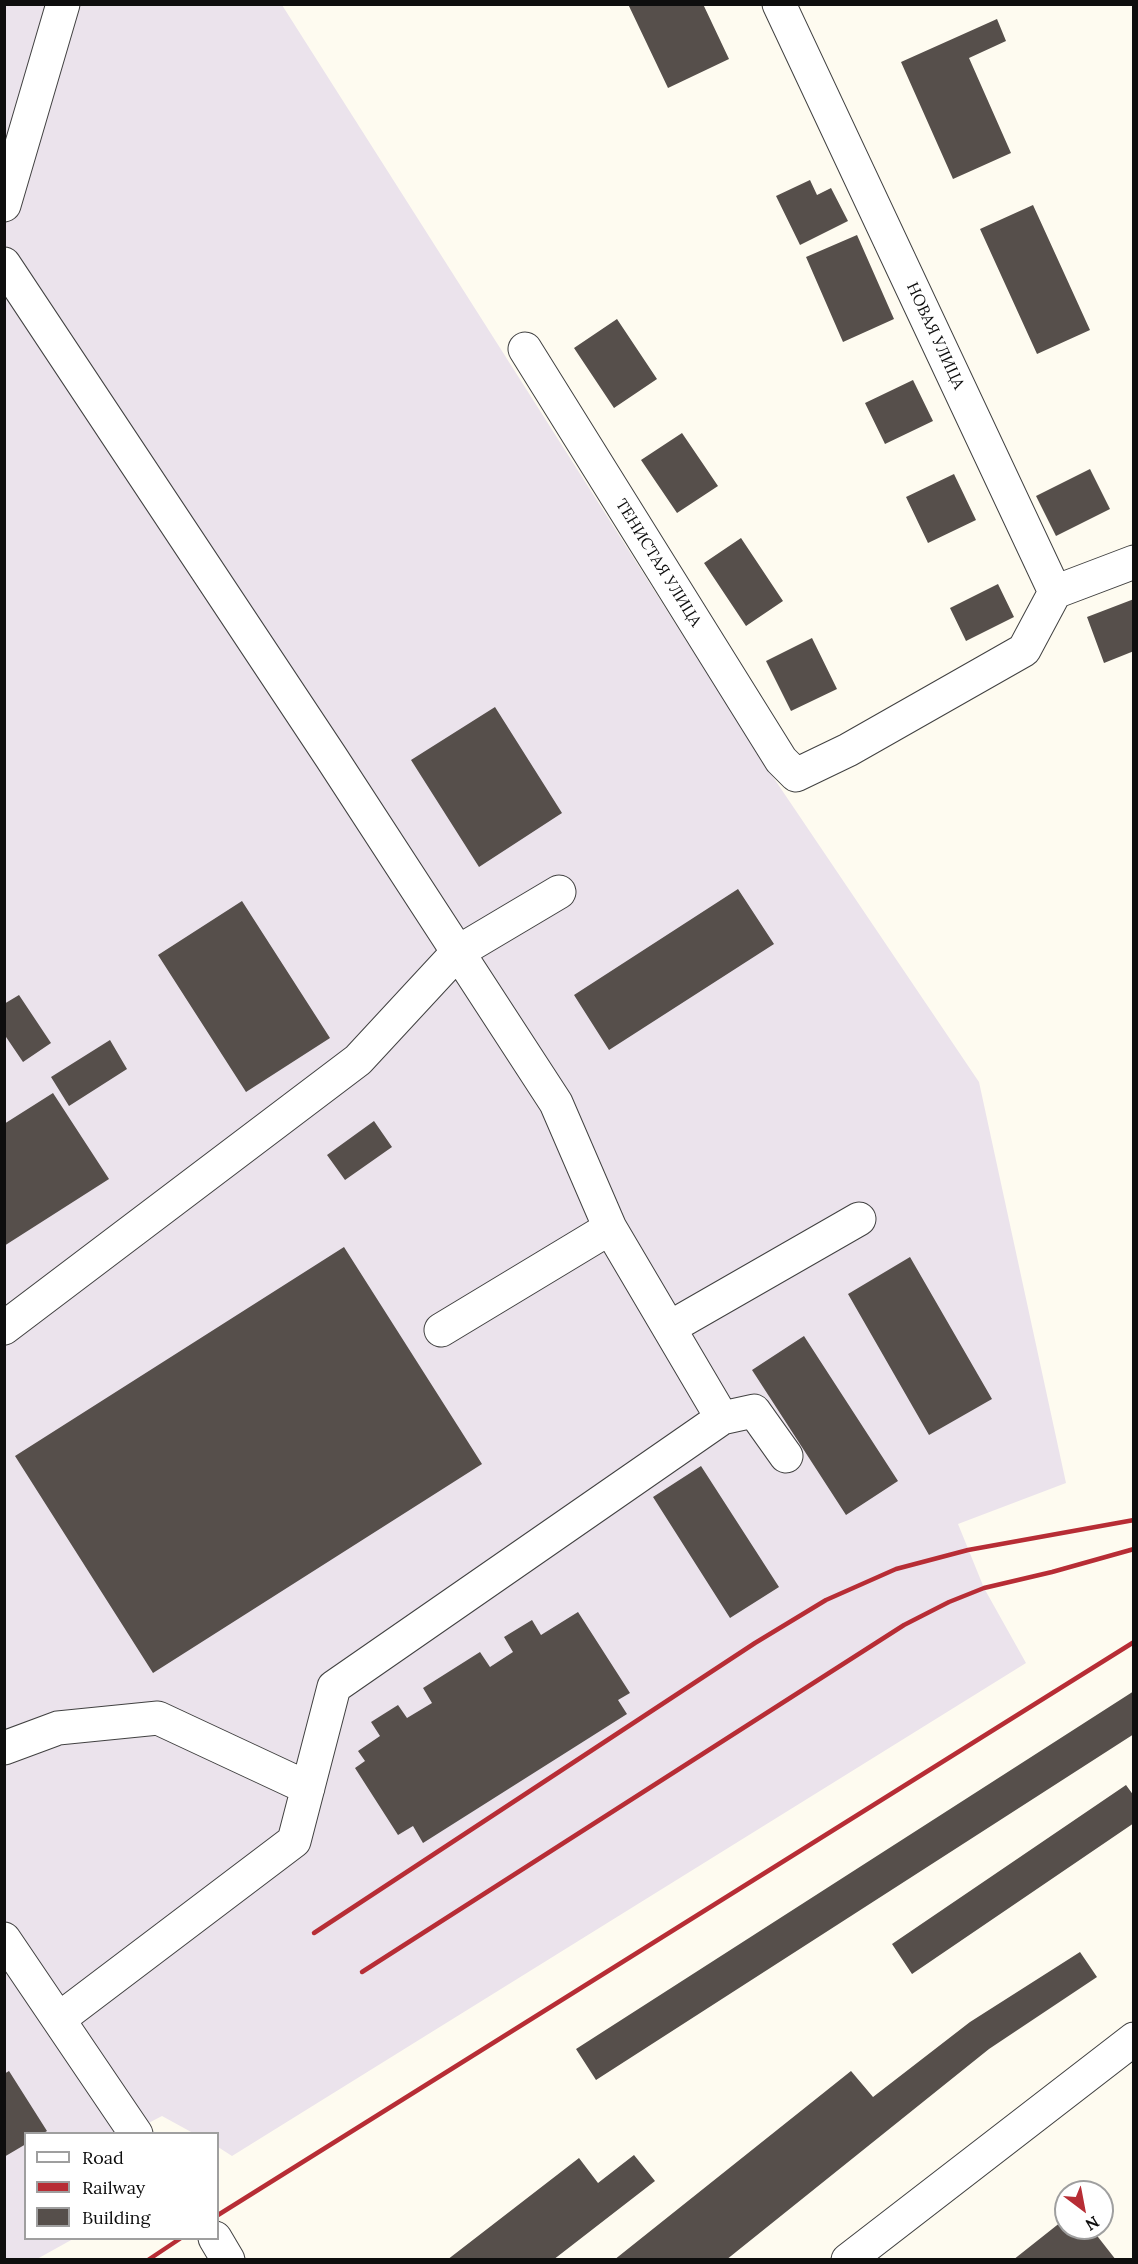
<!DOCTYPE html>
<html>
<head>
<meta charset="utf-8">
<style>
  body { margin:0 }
  #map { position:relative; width:1138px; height:2264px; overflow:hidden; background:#fefbf0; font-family:Lora,serif }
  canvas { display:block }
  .frame { position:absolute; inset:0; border:6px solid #0e0e0e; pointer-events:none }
  .legend { position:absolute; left:24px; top:2132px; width:195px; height:108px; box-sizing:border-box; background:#fff; border:2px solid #9f9f9f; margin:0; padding:8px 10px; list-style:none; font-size:18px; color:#0e0e0e }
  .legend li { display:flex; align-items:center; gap:12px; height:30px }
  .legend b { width:30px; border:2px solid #9f9f9f }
  .north { position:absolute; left:1054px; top:2180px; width:60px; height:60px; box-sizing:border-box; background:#fff; border:2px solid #9f9f9f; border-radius:50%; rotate:148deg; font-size:16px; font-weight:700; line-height:24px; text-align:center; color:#0e0e0e }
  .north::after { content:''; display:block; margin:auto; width:21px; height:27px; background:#b72d35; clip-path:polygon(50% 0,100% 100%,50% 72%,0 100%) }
</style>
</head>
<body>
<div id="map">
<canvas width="1138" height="2264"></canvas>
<div class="frame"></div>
<ul class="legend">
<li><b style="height:8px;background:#fff"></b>Road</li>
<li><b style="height:8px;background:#b72d35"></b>Railway</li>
<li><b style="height:16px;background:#564f4b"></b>Building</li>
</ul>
<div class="north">N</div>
</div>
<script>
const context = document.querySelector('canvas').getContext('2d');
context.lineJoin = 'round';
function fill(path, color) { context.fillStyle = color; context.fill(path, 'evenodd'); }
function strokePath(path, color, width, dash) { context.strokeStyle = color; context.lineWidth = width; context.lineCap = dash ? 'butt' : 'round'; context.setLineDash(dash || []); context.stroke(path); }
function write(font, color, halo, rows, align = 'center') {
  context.font = font + ' Lora,serif'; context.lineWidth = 6; context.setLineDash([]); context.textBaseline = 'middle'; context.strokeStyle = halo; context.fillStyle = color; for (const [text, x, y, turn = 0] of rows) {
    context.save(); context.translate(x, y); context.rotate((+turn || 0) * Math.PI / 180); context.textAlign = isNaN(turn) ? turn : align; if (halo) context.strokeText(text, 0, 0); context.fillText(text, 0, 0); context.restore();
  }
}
fill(new Path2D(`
  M5 5H282L769 771 979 1082 1066 1483 958 1524 984 1588 1026 1663 232 2156 218 2147V2134L193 2133 162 2116 129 2133 26 2134V2238L73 2239 37 2259 5 2260Z`), '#ebe3ec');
fill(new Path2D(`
  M628 4H703L729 59 668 88Z
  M997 19 1006 41 969 58 1011 153 953 179 901 62Z
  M810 180 817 195 831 188 848 221 800 245 776 196Z
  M1033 205 1090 330 1037 354 980 229Z
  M857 235 894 319 843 342 806 257Z
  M617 319 657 379 614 408 574 348Z
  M913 380 933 421 885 444 865 403Z
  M682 433 718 486 677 513 641 460Z
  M1090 469 1110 509 1056 536 1036 496Z
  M954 474 976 520 928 543 906 497Z
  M741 538 783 601 746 626 704 563Z
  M998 584 1014 617 966 641 950 608Z
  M1134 599V651L1104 663 1087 617Z
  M812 638 837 689 791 711 766 661Z
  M495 707 562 813 479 867 411 760Z
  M738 889 774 944 609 1050 574 995Z
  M242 901 330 1038 246 1092 158 955Z
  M19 995 51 1043 23 1062 4 1034V1004Z
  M110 1040 127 1069 69 1106 51 1077Z
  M53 1093 109 1179 4 1246V1124Z
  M374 1121 392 1147 345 1180 327 1155Z
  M344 1247 482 1464 153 1673 15 1456Z
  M910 1257 992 1399 929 1435 848 1294Z
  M804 1336 898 1481 846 1515 752 1370Z
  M701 1466 779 1587 730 1618 653 1497Z
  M578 1612 630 1693 618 1700 627 1714 423 1843 413 1826 398 1835 355 1768 365 1761 358 1751 380 1736 371 1722 398 1705 407 1718 432 1703 423 1688 480 1652 490 1667 513 1652 504 1637 532 1620 541 1635Z
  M1134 1691V1734L596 2080 576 2049Z
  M1126 1785 1134 1796V1823L912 1974 892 1944Z
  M1080 1952 1097 1977 989 2049 726 2260H614L851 2071 873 2097 970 2022Z
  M9 2071 47 2131 42 2134H26V2144L4 2157V2074Z
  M634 2155 655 2181 553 2260H447L579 2158 598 2183Z
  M1066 2218V2228H1091L1116 2260H1013Z`), '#564f4b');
const minor = new Path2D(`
  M779 4 1055 592
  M4 205 63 4
  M4 264 331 757 556 1103 610 1228
  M525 349 781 760 796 775 848 750 1024 650 1055 592
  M1055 592 1134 562
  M4 1328 358 1060 458 952 559 892
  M669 1328 859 1219
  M441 1330 610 1228 722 1418
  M4 1748 58 1728 158 1718 308 1788
  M4 1939 136 2134
  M59 2019 294 1841 334 1687 722 1418 754 1411 786 1456
  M215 2238 228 2260
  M848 2260 1134 2039`);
strokePath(minor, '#414141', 35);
strokePath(minor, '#fff', 33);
strokePath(new Path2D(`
  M314 1933 755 1643 826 1600 896 1569 968 1550 1134 1520
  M362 1972 904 1625 949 1602 984 1588 1052 1572 1134 1549
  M218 2215 1134 1642
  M148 2260 181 2238`), '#b72d35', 4.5);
write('16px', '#0e0e0e', '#fff', [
  ["НОВАЯ УЛИЦА",935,336,65],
  ["ТЕНИСТАЯ УЛИЦА",658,563,58]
]);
</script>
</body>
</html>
